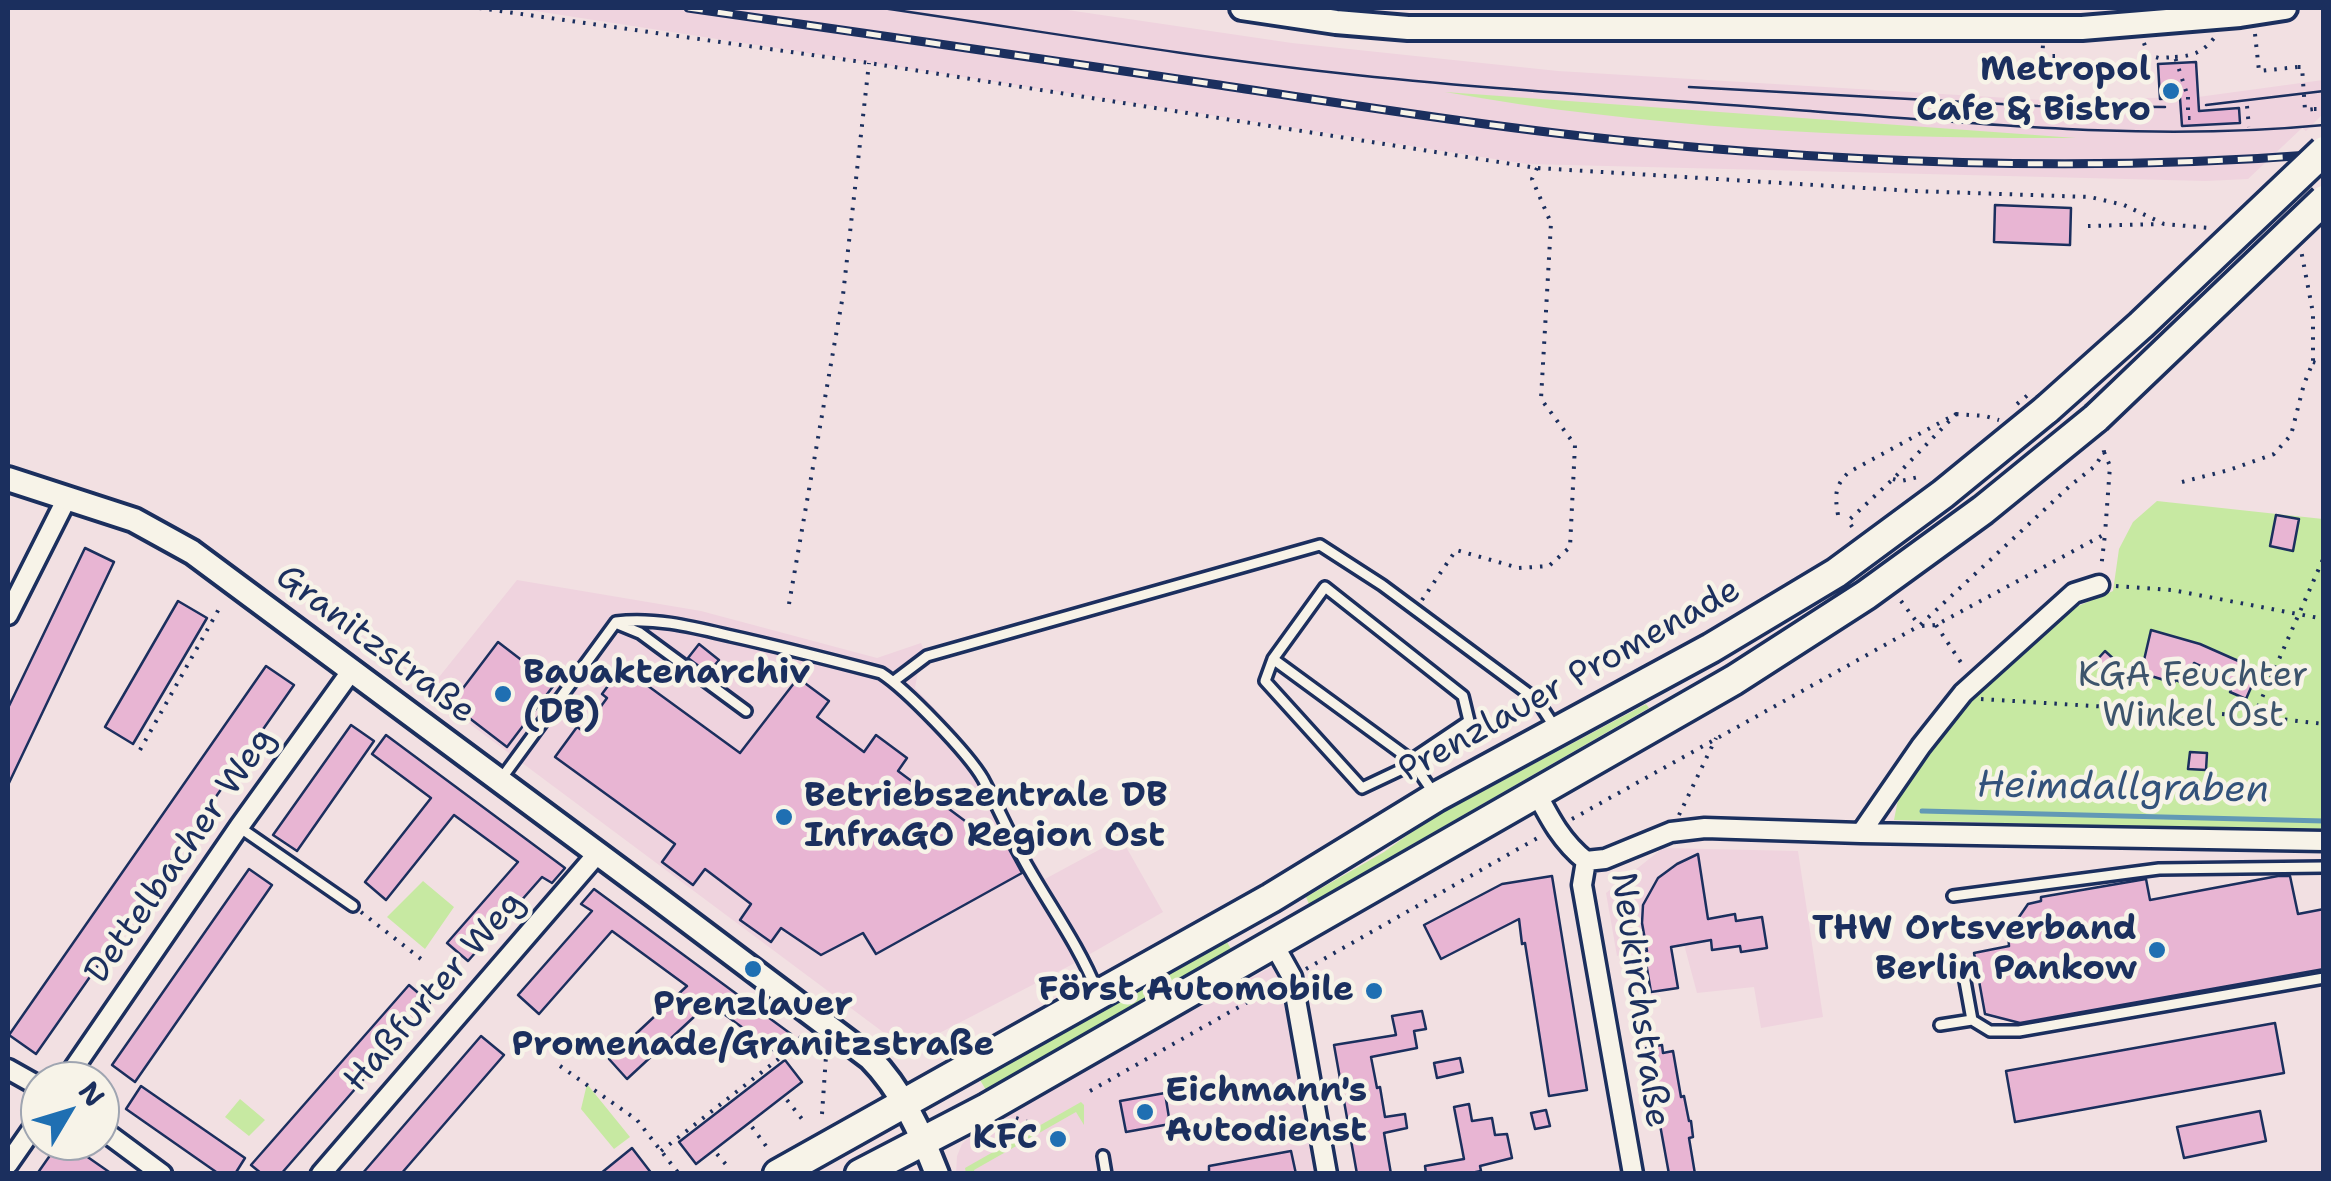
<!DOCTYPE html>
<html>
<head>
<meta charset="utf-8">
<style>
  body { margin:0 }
  #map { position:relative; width:2331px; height:1181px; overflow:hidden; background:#f2e0e2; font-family:"Shantell Sans",sans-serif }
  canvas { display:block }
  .frame { position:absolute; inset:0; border:10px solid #1b2f5e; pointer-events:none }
  .north { position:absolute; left:20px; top:1061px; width:100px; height:100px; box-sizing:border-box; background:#f7f3e8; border:2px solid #9fa5b1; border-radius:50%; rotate:52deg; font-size:28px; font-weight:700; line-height:40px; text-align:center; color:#1b2f5e }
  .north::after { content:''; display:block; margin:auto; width:35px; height:45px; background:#1f6fb2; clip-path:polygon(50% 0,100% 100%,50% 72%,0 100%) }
</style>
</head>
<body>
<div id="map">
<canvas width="2331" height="1181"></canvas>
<div class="frame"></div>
<div class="north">N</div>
</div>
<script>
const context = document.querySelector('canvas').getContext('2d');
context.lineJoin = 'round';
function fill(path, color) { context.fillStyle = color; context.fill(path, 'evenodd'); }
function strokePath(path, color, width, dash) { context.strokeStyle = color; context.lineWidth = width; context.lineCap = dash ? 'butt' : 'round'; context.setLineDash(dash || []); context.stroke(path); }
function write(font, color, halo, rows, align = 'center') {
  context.font = font + ' "Shantell Sans",sans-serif'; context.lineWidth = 9; context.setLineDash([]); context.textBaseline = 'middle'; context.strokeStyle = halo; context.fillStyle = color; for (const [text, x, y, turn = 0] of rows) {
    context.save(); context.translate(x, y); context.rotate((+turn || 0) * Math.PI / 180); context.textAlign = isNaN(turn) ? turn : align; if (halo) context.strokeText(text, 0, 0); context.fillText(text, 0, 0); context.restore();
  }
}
fill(new Path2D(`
  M516 8H1054L1292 43 1558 71 2042 100 2198 97 2323 80V114L2306 131 2302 128 2248 179 2206 181 1527 164Z
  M517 580 701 611 877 658 921 643 930 665 918 672 915 688 953 728 974 755 1045 879 1121 838 1163 912 1071 965 924 1041 914 1046 895 1041 427 692Z
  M1663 848 1798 851 1823 1017 1761 1028 1754 987 1697 993 1682 937 1617 956 1606 893Z
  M1273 966 1280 970 1316 1173 956 1174 957 1156 962 1144 974 1132Z`), '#efd3de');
fill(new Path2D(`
  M1445 92 2076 138C1865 139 1653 129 1445 92Z
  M2157 501 2323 519V832L1894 820 1900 789 1938 736 2011 658 2062 613 2113 591 2119 549 2133 522Z
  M1646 704 1649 708 1309 904 1306 897 1384 852 1427 821Z
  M423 881 454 907 425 949 387 917Z
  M1227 942 1231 949 986 1090 980 1080Z
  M587 1084 630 1137 614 1149 581 1109Z
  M240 1099 265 1120 249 1136 225 1117Z
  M1081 1102 1084 1105V1125L1076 1112 974 1170 975 1173H966L965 1168Z`), '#c7e9a2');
strokePath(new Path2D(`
  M1922 811 2324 821`), '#6299b5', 5);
const building = new Path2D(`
  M2196 62 2199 111 2239 108 2240 123 2182 126 2180 98 2160 99 2158 64Z
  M1995 205 2071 208 2070 245 1994 242Z
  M2276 515 2299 519 2293 551 2270 546Z
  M85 548 114 562 8 785V708Z
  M178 601 207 618 133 744 105 727Z
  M2151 630 2200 644 2252 667 2246 681 2253 683 2246 699 2230 692 2234 682 2194 663 2185 684 2176 680 2174 683 2141 673Z
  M498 642 554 685 507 747 451 704Z
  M699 644 719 660 708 673 688 658Z
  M2105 651 2117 662 2105 674 2095 662Z
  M266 666 294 685 36 1054 9 1035Z
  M622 667 740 753 798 678 829 701 817 717 864 752 876 735 907 758 898 771 996 844 1004 840 1022 873 876 954 863 933 821 955 781 928 771 942 740 920 751 904 705 869 693 885 662 862 675 844 555 757 577 727 583 731 607 698 602 694Z
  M351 725 374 741 297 851 273 835Z
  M386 735 565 868 552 883 542 877 468 961 447 943 518 862 454 815 386 900 365 882 431 798 372 754Z
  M2190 752 2207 753 2206 770 2188 769Z
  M1698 854 1708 919 1735 914 1736 921 1762 917 1767 948 1741 952 1740 946 1712 950 1711 940 1671 947 1678 988 1651 992 1644 951H1647L1642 923 1643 905 1658 878 1677 864Z
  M249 869 272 885 135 1082 112 1065Z
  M1552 876 1587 1090 1549 1096 1525 943 1522 944 1519 919 1441 959 1424 925 1502 884Z
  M2278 876H2290L2298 914 2324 909V969L2020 1023 1985 1014 1974 953 2009 946 2008 933 2028 904 2041 901V897L2146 879 2150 900Z
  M594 889 791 1034 777 1053 709 1003 627 1079 609 1059 687 986 612 931 539 1014 518 995 592 911 581 904Z
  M409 985 430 1003 281 1174H262L251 1165Z
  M1422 1011 1426 1029 1414 1031 1417 1048 1371 1057 1377 1088 1380 1087 1385 1117 1405 1114 1407 1128 1384 1133 1391 1174H1357L1334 1045 1396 1035 1392 1016Z
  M2275 1023 2284 1073 2015 1122 2006 1071Z
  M481 1036 504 1055 401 1174H362Z
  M1662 1045 1663 1053 1673 1051 1681 1097 1684 1096 1689 1121H1691L1693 1137 1689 1138 1695 1174H1669L1646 1048Z
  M1460 1058 1463 1072 1437 1078 1434 1063Z
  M785 1060 802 1082 696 1164 679 1142Z
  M141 1086 245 1158 235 1174H219L126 1109Z
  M1165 1093 1170 1124 1126 1132 1120 1101Z
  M1469 1104 1472 1121 1492 1118 1495 1135 1507 1134 1512 1158 1480 1166 1481 1171 1466 1174H1426L1425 1166 1464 1159 1454 1107Z
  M1546 1110 1550 1126 1535 1129 1531 1113Z
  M2260 1111 2266 1141 2184 1158 2177 1127Z
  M67 1148 79 1151 112 1174H37L51 1154Z
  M632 1148 652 1174H600Z
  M1291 1151 1296 1174H1209V1166Z`);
fill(building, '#e8b5d3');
strokePath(building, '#1b2f5e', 2.5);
const lane = new Path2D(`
  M618 624 640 633 746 711
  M1273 659 1411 760 1435 795
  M894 681 927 656 1320 545 1382 585 1537 700 1556 729
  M1411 760 1469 721 1463 696 1325 587 1273 659 1265 681 1362 788 1415 763
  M501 779 616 622C654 617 693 627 731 636 781 647 831 660 881 673 906 689 968 753 983 779 999 809 1012 840 1029 869 1052 909 1080 948 1097 991
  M239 827 353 906
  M1953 896 2159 869 2324 867
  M1972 1020 1990 1031H2019L2324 978
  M1940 1025 1972 1020 1963 970
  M1103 1156 1106 1174`);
const street = new Path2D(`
  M8 615 67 498
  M1536 792C1550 819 1562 842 1586 861
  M1861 833 1921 746 1963 693 2074 593 2099 585
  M1586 861 1605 859 1671 832 1705 828 1861 833 2324 841
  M1586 861 1582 885 1633 1174
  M1273 943 1292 977 1327 1174
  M8 1069 40 1087
  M65 1081 239 827 352 670
  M100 1128 162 1174
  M8 1164 40 1118
  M321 1174 598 853`);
const secondary = new Path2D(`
  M1242 8 1336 22 1408 28H2082L2240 15 2285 8
  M8 479 134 520 192 552 655 896 870 1058C901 1089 921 1133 937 1174`);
const primary = new Path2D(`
  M778 1174 1271 898 1436 797 1711 648 1836 573 1943 494 2047 409
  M860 1174 987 1108 1734 680 1866 595 1983 510 2096 418`);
strokePath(lane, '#1b2f5e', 16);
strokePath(street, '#1b2f5e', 25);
strokePath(secondary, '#1b2f5e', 30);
strokePath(primary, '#1b2f5e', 35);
strokePath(new Path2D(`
  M479 8 869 63 1537 168 1913 191 2090 197 2124 205 2164 224 2210 228
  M2255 34 2259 71 2298 67
  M2144 43 2148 55 2159 58 2175 57 2188 97
  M2042 56H2060
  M2175 57C2193 56 2203 52 2214 38
  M2041 69 2043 45
  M2247 106 2249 127
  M2314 109H2324
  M2188 118H2196
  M2088 226 2159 224
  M2313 362 2324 365
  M1956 414 1985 416 1999 420
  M2104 452 2110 466 2105 534
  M1893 479 1901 481 1923 476
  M2182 482 2229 470 2274 454 2291 435 2304 384 2313 362V313L2301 250
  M1838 515C1835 496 1834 486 1849 472L1956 414 1893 479 1848 521 1853 528
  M2116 586 2172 590 2324 619
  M1422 600 1456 550 1519 568 1549 566 1570 547 1575 445 1541 399 1551 223 1532 179 1537 168
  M1901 601 1919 625
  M789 604 843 295 869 63
  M1936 625 1964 667
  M1922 626 1936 625 2105 534 2101 569
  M1981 699 2254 716 2324 724
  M2254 716 2324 557
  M140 750 220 607
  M1679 815 1716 738
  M1572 819 1919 626 2071 485 2095 466 2104 452 2103 444
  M361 912 421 959
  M1306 969 1541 836
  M560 1066 637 1120 679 1174
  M1090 1091 1276 986
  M787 1100 806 1124
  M822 1114 826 1056
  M1016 1118 1033 1124
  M752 1127 766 1146
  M661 1151 781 1057 801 1037
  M717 1154 729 1168`), '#1b2f5e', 4, [2.5, 8]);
strokePath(lane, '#f7f3e8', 9);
strokePath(street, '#f7f3e8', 18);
strokePath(secondary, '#f7f3e8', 22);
strokePath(primary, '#f7f3e8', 28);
strokePath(new Path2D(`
  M882 8C1034 30 1185 56 1338 73 1490 90 1643 98 1796 110 1972 123 2148 142 2324 125
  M1689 87 2038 106 2165 107
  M2206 105 2324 91`), '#1b2f5e', 2.5);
const rail = new Path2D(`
  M688 8C863 33 1037 58 1212 84 1354 105 1495 128 1638 142 1865 164 2096 172 2324 154`);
strokePath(rail, '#1b2f5e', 9);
strokePath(rail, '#f7f3e8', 5, [15]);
const primaryBridge = new Path2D(`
  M2047 409 2141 325 2324 151
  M2096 418 2324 200`);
strokePath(primaryBridge, '#1b2f5e', 35, []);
strokePath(new Path2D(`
  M2298 67H2302L2305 110 2314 109
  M2188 97V118
  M2017 404 2029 394`), '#1b2f5e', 4, [2.5, 8]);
strokePath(primaryBridge, '#f7f3e8', 28);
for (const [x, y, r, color] of [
  [2171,91,10,"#1f6fb2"],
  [503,694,10,"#1f6fb2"],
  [784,817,10,"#1f6fb2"],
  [2157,950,10,"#1f6fb2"],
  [753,969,10,"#1f6fb2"],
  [1374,991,10,"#1f6fb2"],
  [1145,1112,10,"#1f6fb2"],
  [1058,1139,10,"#1f6fb2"]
]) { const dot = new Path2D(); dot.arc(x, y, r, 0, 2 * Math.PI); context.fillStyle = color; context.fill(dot); strokePath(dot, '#f7f3e8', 4); }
write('bold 35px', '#1b2f5e', '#f7f3e8', [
  ["Metropol",2151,71],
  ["Cafe & Bistro",2151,111],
  ["Bauaktenarchiv",523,674,"left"],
  ["(DB)",523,714,"left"],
  ["Betriebszentrale DB",804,797,"left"],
  ["InfraGO Region Ost",804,837,"left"],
  ["THW Ortsverband",2137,930],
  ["Berlin Pankow",2137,970],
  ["Först Automobile",1354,991],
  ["Prenzlauer",753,1006,"center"],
  ["Promenade/Granitzstraße",753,1046,"center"],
  ["Eichmann's",1165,1092,"left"],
  ["Autodienst",1165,1132,"left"],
  ["KFC",1038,1139]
], 'right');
write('35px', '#1b2f5e', '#f7f3e8', [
  ["Granitzstraße",375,645,37],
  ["Prenzlauer Promenade",1570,681,-29],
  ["Dettelbacher Weg",181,856,-55],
  ["Haßfurter Weg",435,992,-49],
  ["Neukirchstraße",1639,1000,82]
]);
write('35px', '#3d546c', '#f7f3e8', [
  ["KGA Feuchter",2193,677],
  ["Winkel Ost",2193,717]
]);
write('italic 38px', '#33527b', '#f7f3e8', [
  ["Heimdallgraben",2123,789,1]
]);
</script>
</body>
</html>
